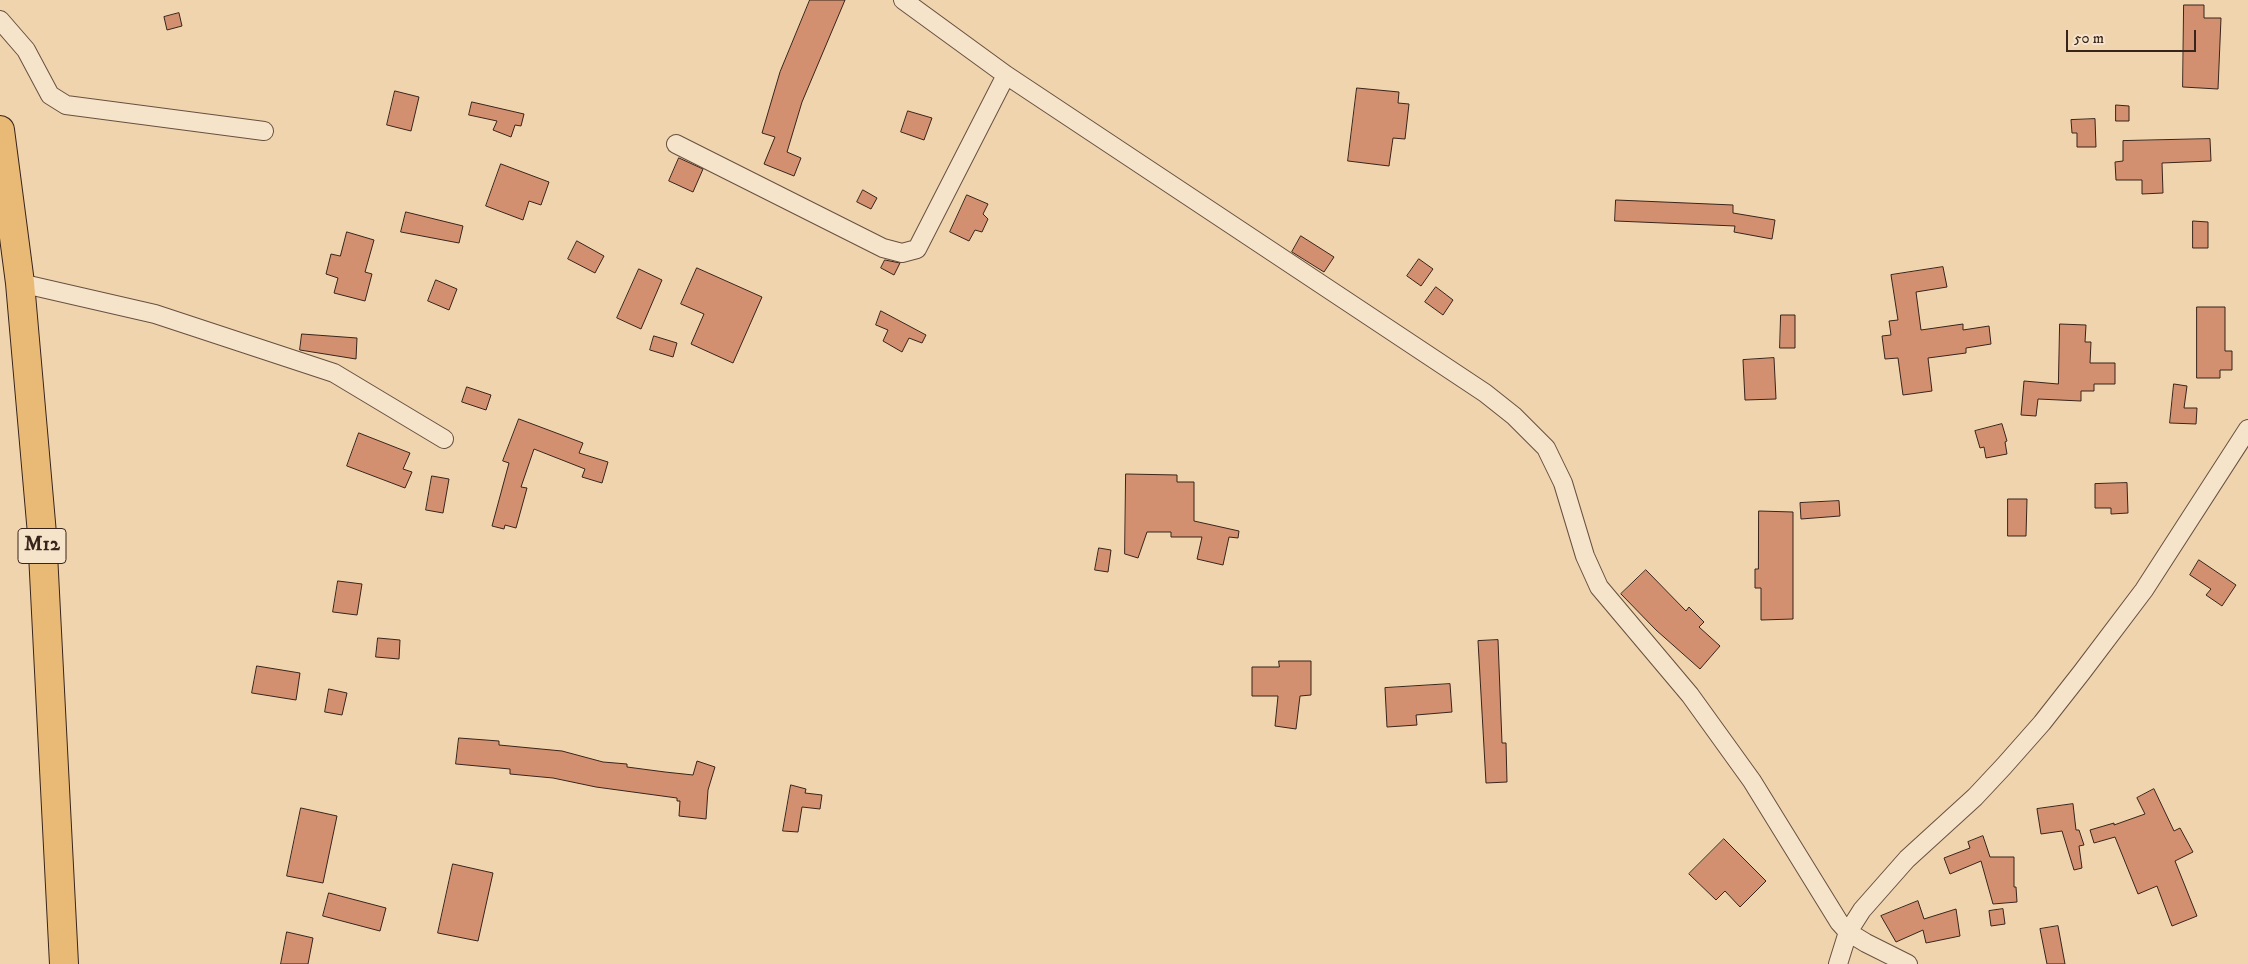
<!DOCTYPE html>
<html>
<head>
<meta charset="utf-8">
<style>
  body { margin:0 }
  #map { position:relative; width:2248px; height:964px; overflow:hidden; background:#f0d4ad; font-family:"IM FELL DW Pica",serif }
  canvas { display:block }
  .scale { position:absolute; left:2066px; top:30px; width:130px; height:22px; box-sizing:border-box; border:2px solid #39241b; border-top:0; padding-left:6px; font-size:15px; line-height:18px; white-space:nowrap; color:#39241b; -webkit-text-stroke:4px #f5e3ca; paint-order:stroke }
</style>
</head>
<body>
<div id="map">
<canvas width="2248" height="964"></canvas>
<div class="scale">50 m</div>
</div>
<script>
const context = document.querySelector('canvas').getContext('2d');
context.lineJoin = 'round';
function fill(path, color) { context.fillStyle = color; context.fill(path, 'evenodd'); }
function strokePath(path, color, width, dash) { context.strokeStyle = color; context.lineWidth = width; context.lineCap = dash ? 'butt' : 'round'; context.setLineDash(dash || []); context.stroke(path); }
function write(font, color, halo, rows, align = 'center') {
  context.font = font + ' "IM FELL DW Pica",serif'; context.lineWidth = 5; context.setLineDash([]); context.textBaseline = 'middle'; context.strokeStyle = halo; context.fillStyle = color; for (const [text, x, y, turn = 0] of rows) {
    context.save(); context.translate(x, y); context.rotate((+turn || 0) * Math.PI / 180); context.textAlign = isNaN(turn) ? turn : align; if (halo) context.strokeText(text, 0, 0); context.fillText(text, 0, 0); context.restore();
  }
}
const building = new Path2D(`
  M810 0H845L802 102 787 152 801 158 794 176 764 164 775 137 762 133 780 72Z
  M2184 5H2204V18H2221L2218 89 2183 87Z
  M179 13 182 26 167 30 164 17Z
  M1357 88 1399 92 1398 103 1409 104 1405 139 1393 138 1389 166 1348 161Z
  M395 91 419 97 411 131 387 125Z
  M472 102 524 114 521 126 515 125 511 137 493 130 497 121 469 115Z
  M2116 105 2129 106V121H2116Z
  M908 111 932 118 924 140 901 132Z
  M2095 119 2096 147H2077V133H2072L2071 120Z
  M2210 139 2211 161 2162 163 2163 193 2142 194V180H2116L2115 162 2123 161V141Z
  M679 158 703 169 693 192 669 181Z
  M501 164 549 182 541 205 529 201 523 220 486 206Z
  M863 190 877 198 871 209 857 202Z
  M967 195 988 204 983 214 988 219 982 232 975 230 969 241 950 232Z
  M1616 200 1733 205V213L1775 220 1772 239 1734 232 1735 226 1615 221Z
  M406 212 463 226 459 243 401 232Z
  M2193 221 2208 222V248H2193Z
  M347 232 374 240 365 272 372 274 365 301 334 293 338 278 326 274 331 254 340 256Z
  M1301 236 1334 257 1324 272 1292 252Z
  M577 241 604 256 595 273 568 259Z
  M1419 259 1433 269 1421 286 1407 276Z
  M885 260 900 263 894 275 881 268Z
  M1943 267 1947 287 1916 292 1921 330 1963 324V330L1989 326 1991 344 1966 348V353L1928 358 1932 391 1903 395 1898 358 1885 359 1882 336 1891 335 1889 321 1898 320 1891 275Z
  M697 268 762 297 733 363 691 344 704 314 681 304Z
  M639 269 662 280 641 329 617 318Z
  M436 280 457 289 449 310 428 301Z
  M1436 287 1453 300 1443 315 1425 302Z
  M2197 307H2225V351H2232V370H2220V378H2197Z
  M881 311 926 335 922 343 909 338 902 352 883 341 888 330 876 325Z
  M1781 315H1795V348H1780Z
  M2060 324 2086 325 2085 342H2091L2090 363H2115V384H2094V391H2081V401L2038 399 2036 416 2021 415 2024 381 2058 384Z
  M302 334 357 338 356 359 300 350Z
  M654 336 677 343 673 357 650 350Z
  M1774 358 1776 399 1745 400 1743 360Z
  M2174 384 2187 386 2184 408H2197L2196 424 2170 423Z
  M467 387 491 395 486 410 462 402Z
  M519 419 583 443 579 453 608 462 602 483 582 477 585 469 534 449 521 487 527 488 516 528 505 525 504 529 492 526 509 463 503 461Z
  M2002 424 2007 441 2005 442 2007 454 1986 458 1984 447 1980 448 1975 431Z
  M359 433 410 453 403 469 412 472 405 488 347 466Z
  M1126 474 1177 475V482H1194V521L1239 531 1238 538 1229 537 1223 565 1197 559 1202 537H1171V532H1147L1138 558 1125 554Z
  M432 476 449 479 443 513 426 510Z
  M2127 483 2128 513 2111 514V508H2095V484Z
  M2008 499H2027L2026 536H2008Z
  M1839 501 1840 516 1801 519 1800 503Z
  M1759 511 1793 512V619L1761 620V588H1755V569H1758Z
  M1099 548 1111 550 1108 572 1095 570Z
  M2199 560 2236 585 2222 606 2206 595 2211 589 2190 575Z
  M1646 570 1686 611 1689 607 1704 622 1699 627 1720 646 1700 669 1656 630 1621 594Z
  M338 581 362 584 357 615 333 612Z
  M378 638 400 640 399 659 376 657Z
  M1498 640 1502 743H1506L1507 782 1486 783 1478 641Z
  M1279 661H1311V695L1300 696 1296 729 1275 726 1278 696H1252V667H1279Z
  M257 666 300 673 296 700 252 693Z
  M1450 684 1452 712 1416 715 1417 725 1387 727 1385 688Z
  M329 689 347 693 342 715 325 712Z
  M459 738 499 741V745L562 751 603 762 627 764V767L665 772 693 775 697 761 715 767 708 790 706 819 679 816 680 801H677V798L596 787 553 778 510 774V769L456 764Z
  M791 785 806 789 805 793 822 795 820 809 802 807 798 832 783 831Z
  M2154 789 2174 831 2180 828 2193 852 2175 861 2197 916 2172 926 2157 886 2138 894 2115 837 2094 843 2090 830 2114 823V825L2145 814 2137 798Z
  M2073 804 2076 830H2079L2084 845 2079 846 2082 868 2074 870 2062 831 2041 834 2037 809Z
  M301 808 337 816 323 883 287 876Z
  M1983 836 1990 857H2014V887H2016L2017 902 1993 904 1981 861 1950 874 1944 858 1970 848 1968 842Z
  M1724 839 1766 881 1740 907 1725 891 1716 900 1689 874Z
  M453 864 493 873 478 941 438 933Z
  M329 893 386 908 380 931 323 916Z
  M1918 901 1924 919 1956 909 1960 936 1926 943 1923 930 1896 942 1881 916Z
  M2003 909 2005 924 1991 926 1989 911Z
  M2058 926 2065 964H2047L2040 929Z
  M287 932 313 938 308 964H281Z`);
fill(building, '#d29070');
strokePath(building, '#39241b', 1);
const street = new Path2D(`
  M903 0 1006 75 1485 393 1514 416 1546 448 1563 483 1585 556 1599 587 1690 695 1752 781 1839 922 1848 932 1866 943 1908 964
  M0 20 26 50 50 95 66 105 264 131
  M676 144 883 248 902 253 917 249 1006 75
  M20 283 155 314 334 373 444 439
  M1838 964 1848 932 1862 910 1907 859 1975 797 2004 766 2042 723 2082 672 2144 590 2248 429`);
const highway = new Path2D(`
  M0 130 20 283 42 534 64 964`);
strokePath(street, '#675040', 20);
strokePath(highway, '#39241b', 30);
strokePath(street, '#f5e3ca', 18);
strokePath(highway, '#e8ba76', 28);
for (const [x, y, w] of [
  [42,546,48]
]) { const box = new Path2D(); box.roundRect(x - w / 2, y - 17.5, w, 35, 4); context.fillStyle = '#f5e3ca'; context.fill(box); strokePath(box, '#39241b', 1); }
write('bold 20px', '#39241b', null, [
  ["M12",42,546]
]);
</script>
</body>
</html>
